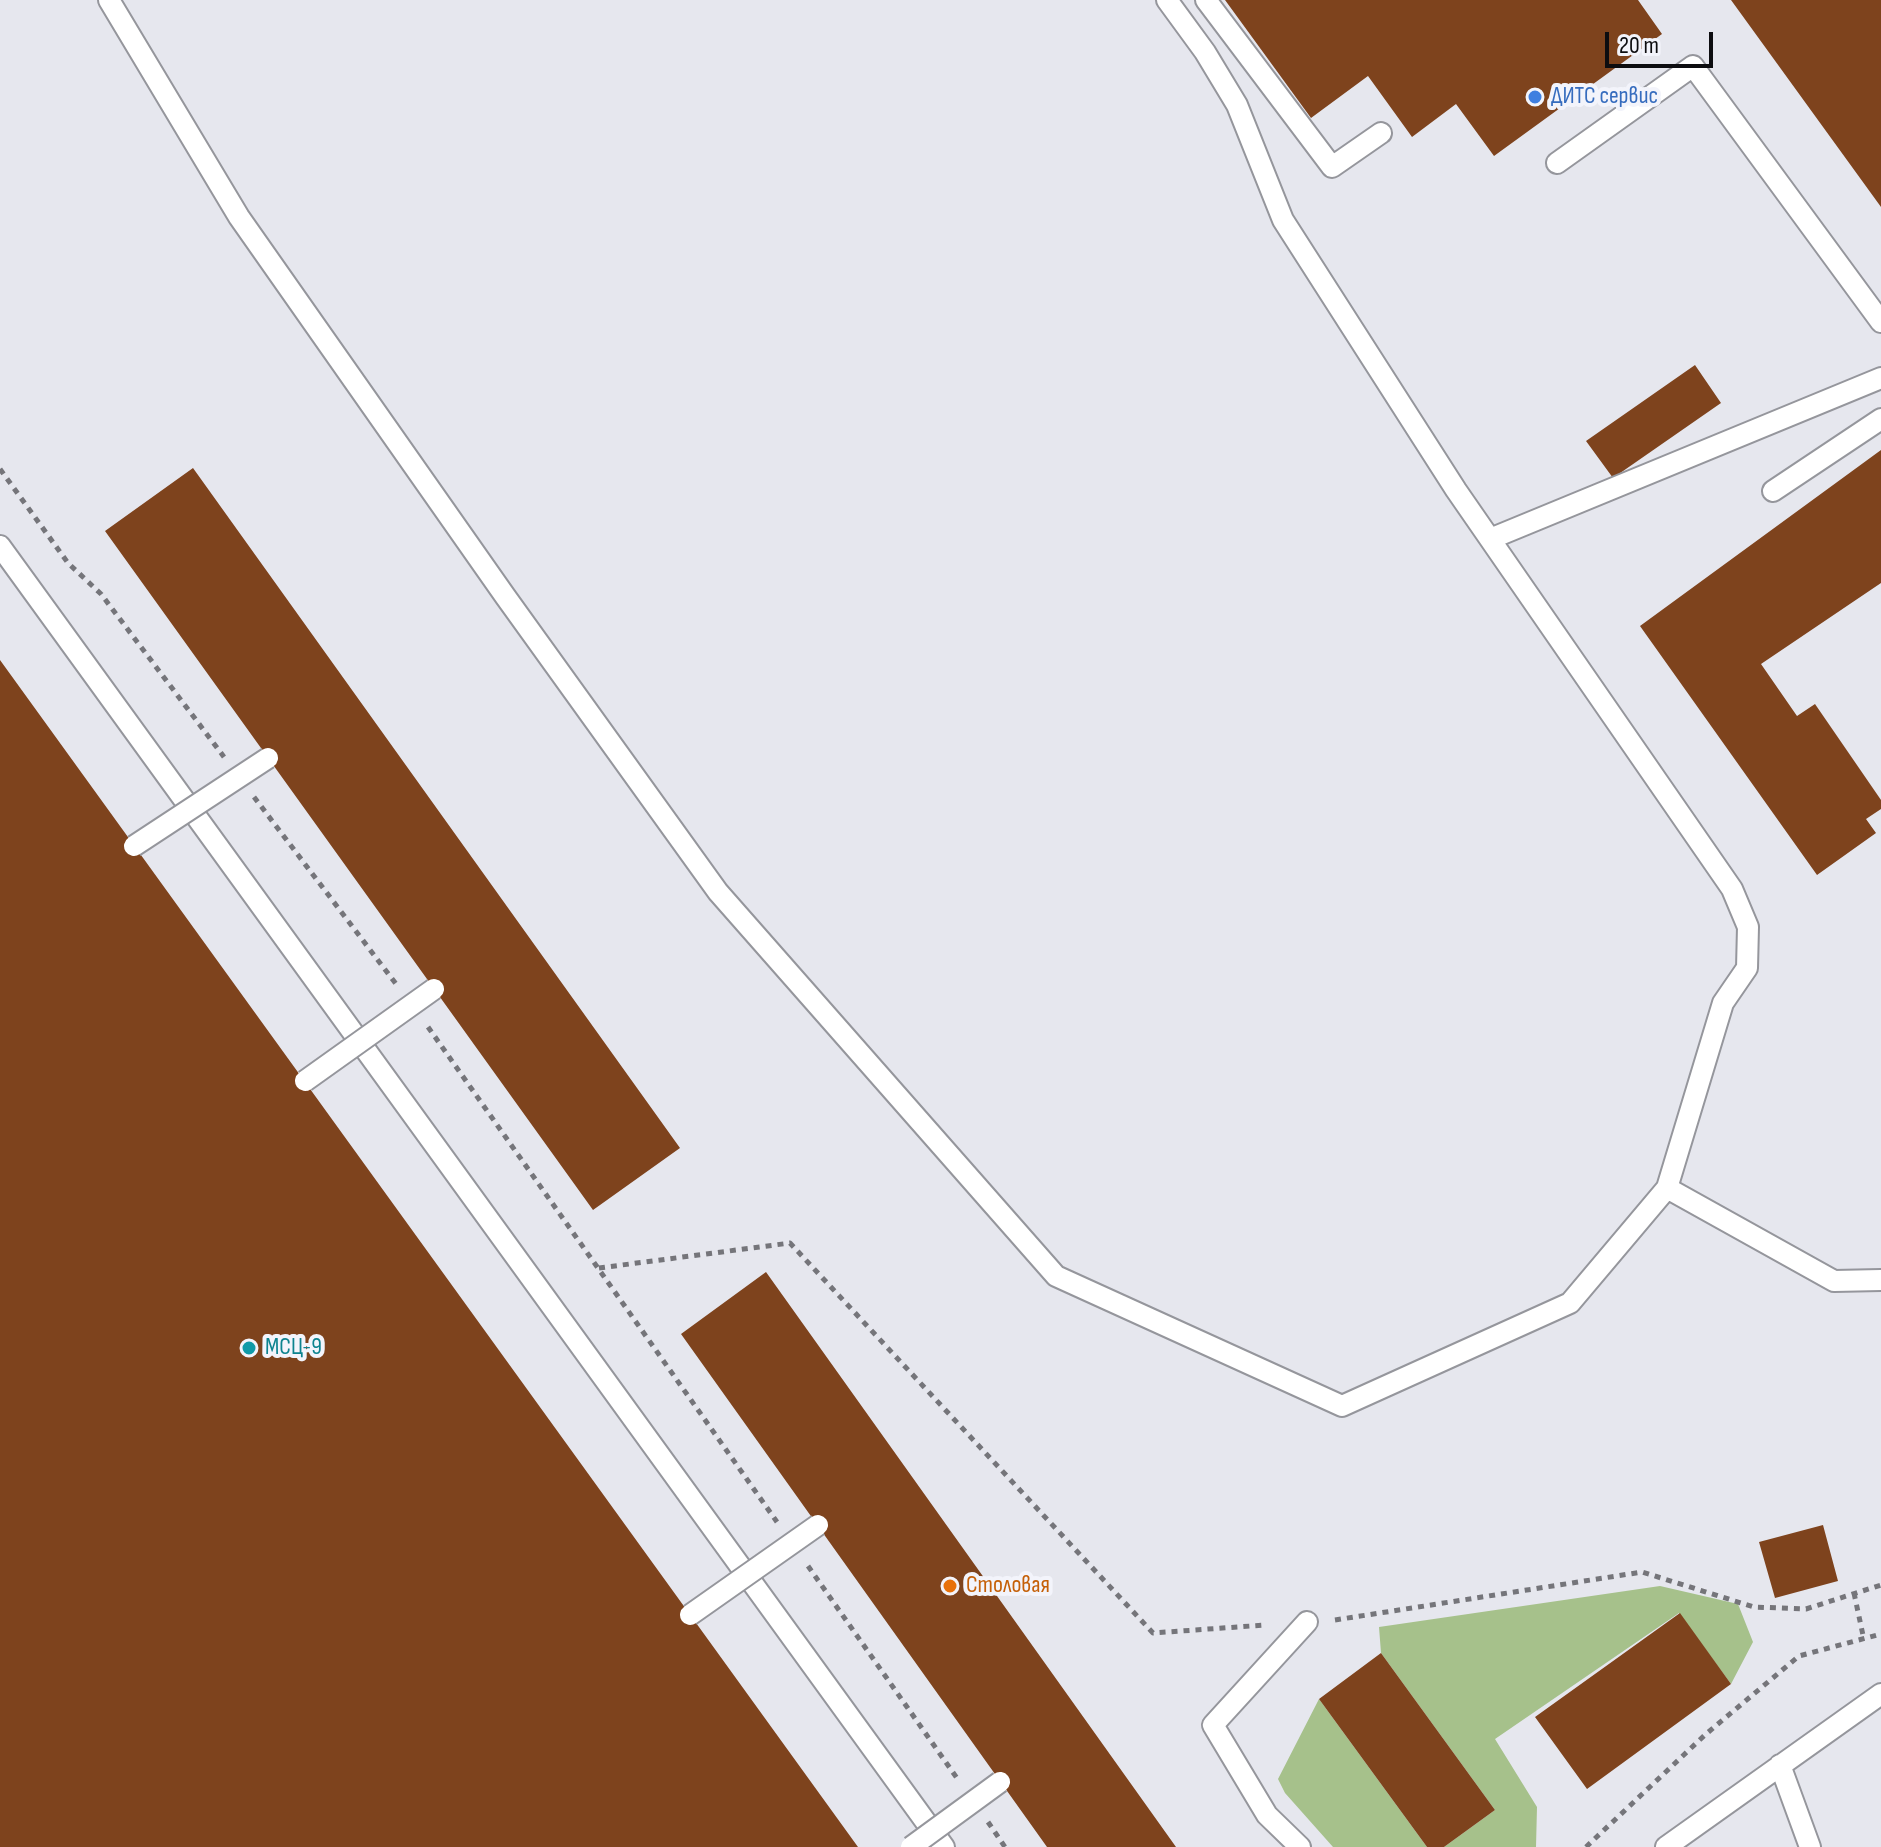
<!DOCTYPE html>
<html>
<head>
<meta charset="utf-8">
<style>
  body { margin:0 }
  #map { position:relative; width:1881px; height:1847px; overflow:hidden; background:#e6e7ee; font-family:"Sofia Sans Condensed",sans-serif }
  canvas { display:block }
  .scale { position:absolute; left:1605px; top:32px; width:108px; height:36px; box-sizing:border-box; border:4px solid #0d0d10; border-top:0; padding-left:10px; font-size:24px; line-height:28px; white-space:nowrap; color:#0d0d10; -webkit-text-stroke:6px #f3f4fb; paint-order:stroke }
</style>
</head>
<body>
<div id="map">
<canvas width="1881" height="1847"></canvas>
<div class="scale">20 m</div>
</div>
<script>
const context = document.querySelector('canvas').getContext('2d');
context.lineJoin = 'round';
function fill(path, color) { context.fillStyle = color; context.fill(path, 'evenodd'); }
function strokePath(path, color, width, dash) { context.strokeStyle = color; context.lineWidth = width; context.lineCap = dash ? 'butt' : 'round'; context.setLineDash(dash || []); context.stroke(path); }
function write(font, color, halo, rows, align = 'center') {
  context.font = font + ' "Sofia Sans Condensed",sans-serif'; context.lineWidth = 8; context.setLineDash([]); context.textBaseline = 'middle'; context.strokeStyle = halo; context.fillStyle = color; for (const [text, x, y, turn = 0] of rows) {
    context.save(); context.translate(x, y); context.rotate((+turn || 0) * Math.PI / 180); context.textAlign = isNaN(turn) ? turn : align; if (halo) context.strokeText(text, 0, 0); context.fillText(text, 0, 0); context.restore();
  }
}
fill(new Path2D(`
  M1660 1586 1738 1604 1753 1642 1731 1684 1679 1613 1495 1739 1537 1807 1536 1847H1444L1495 1810 1381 1653 1379 1627Z
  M1319 1699 1427 1847H1333L1285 1793 1278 1779Z`), '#a6c18b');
fill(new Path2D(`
  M1225 0H1638L1662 34 1494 156 1456 104 1412 137 1368 76 1311 118Z
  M1731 0H1881V207Z
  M1695 365 1721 403 1613 478 1586 441Z
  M1881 450V583L1761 664 1797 716 1815 704 1881 800V809L1866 819 1876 833 1817 875 1640 626Z
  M193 468 680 1148 593 1210 105 531Z
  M0 660 858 1847H0Z
  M766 1272 1176 1847H1047L681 1334Z
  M1823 1525 1838 1581 1775 1598 1759 1542Z
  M1680 1613 1731 1684 1587 1789 1535 1717Z
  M1381 1653 1495 1810 1444 1847H1427L1319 1699Z`), '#7e431d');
const lane = new Path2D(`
  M109 0 239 217 505 596 718 892 1056 1276 1342 1406 1570 1303 1667 1188 1723 1003 1747 968 1748 927 1732 889 1456 490 1283 220 1237 105 1205 52 1167 0
  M1206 0 1332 167 1381 133
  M1557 163 1693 66 1881 322
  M1773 491 1881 419
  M1490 539 1881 378
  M0 546 944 1847
  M1667 1188 1834 1281 1881 1280
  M1780 1765 1810 1847
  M1300 1847 1267 1815 1213 1725 1307 1622
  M1666 1847 1881 1694`);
strokePath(lane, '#95969c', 24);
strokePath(new Path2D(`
  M0 469 68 563 101 594 224 757
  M254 797 396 984
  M428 1027 777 1522
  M599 1268 790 1243 1153 1633 1265 1625
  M808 1566 959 1781
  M1854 1593 1864 1640
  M1335 1620 1642 1572 1754 1607 1806 1609 1881 1585
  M988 1822 1005 1847
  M1586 1847 1706 1734 1799 1656 1881 1634`), '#75757a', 5, [6, 6]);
strokePath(lane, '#fff', 20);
const laneBridge = new Path2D(`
  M134 846 268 758
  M305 1081 434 989
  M690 1615 818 1525
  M911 1847 1000 1782`);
strokePath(laneBridge, '#95969c', 24, []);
strokePath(laneBridge, '#fff', 20);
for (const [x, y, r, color] of [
  [1535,97,8,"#3f7fe0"],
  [249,1348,8,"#0f9aa8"],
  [950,1586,8,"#e8710a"]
]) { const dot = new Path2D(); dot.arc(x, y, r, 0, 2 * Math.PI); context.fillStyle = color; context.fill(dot); strokePath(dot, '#f3f4fb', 3); }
write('24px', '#366cbe', '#f3f4fb', [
  ["ДИТС сервис",1551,97]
], 'left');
write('24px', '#0d838f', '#f3f4fb', [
  ["МСЦ-9",265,1348]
], 'left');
write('24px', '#c56008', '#f3f4fb', [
  ["Столовая",966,1586]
], 'left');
</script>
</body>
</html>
